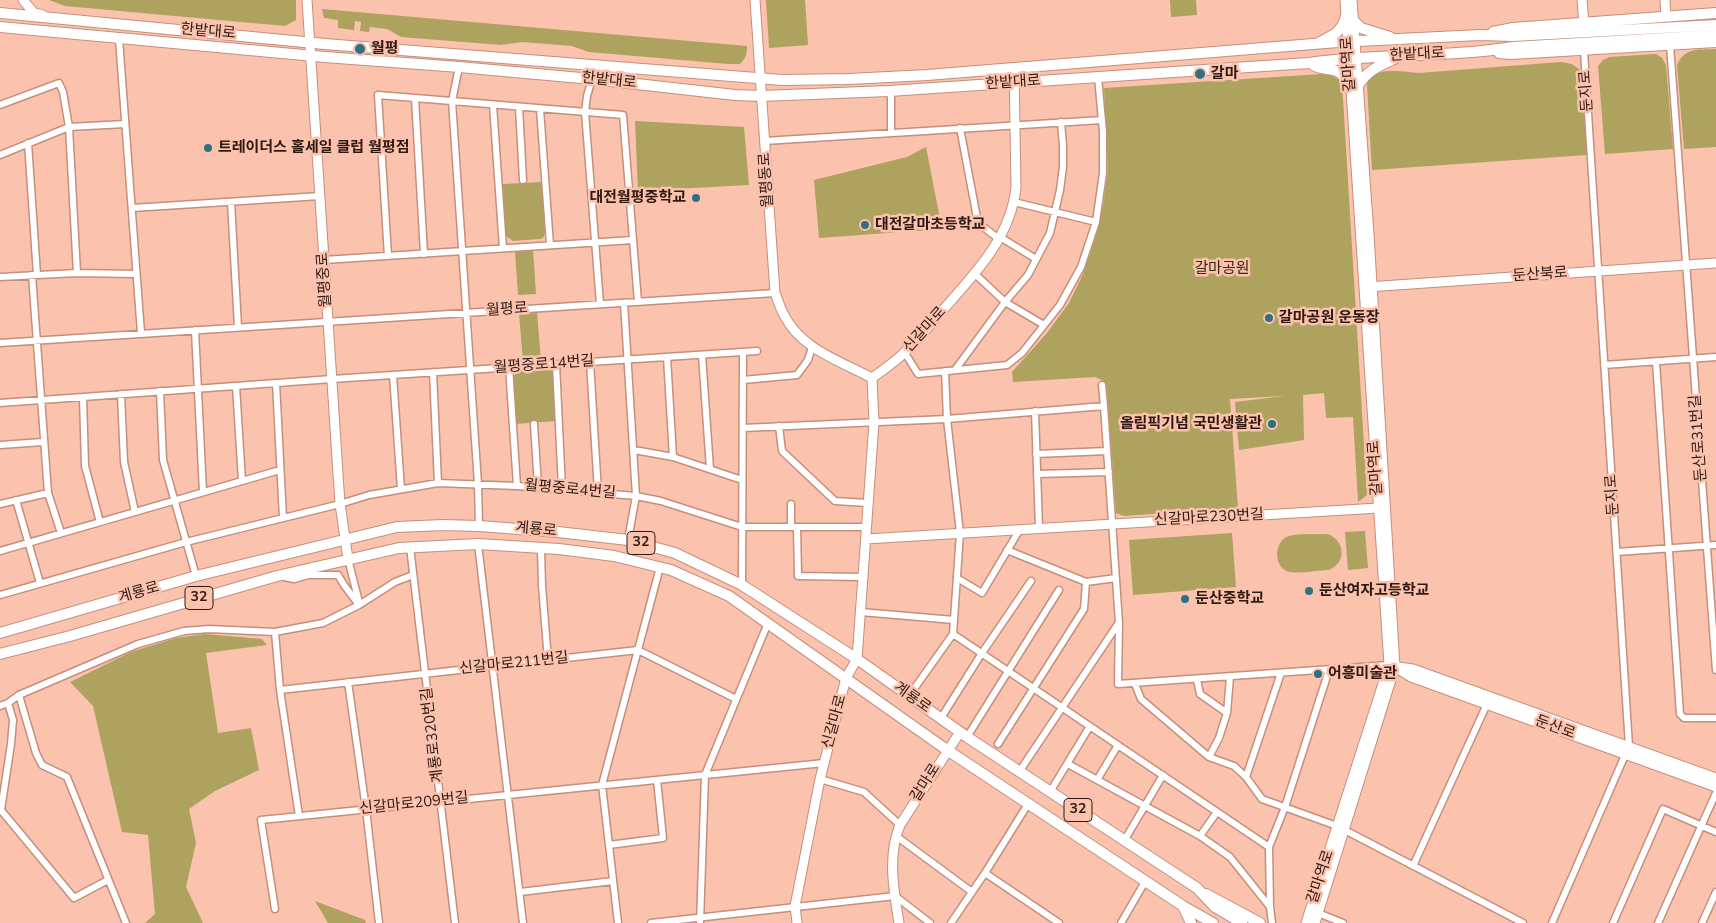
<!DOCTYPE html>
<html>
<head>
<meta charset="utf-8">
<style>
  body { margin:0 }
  canvas { display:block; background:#fbc2ad }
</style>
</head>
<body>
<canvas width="1716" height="923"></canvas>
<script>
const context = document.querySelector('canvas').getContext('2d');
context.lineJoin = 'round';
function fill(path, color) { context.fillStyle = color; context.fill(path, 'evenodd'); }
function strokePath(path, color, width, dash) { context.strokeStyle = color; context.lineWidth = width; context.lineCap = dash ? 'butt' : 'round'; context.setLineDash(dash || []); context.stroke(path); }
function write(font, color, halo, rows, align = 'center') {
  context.font = font + ' "Nunito Sans","Noto Sans KR",sans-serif'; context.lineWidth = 5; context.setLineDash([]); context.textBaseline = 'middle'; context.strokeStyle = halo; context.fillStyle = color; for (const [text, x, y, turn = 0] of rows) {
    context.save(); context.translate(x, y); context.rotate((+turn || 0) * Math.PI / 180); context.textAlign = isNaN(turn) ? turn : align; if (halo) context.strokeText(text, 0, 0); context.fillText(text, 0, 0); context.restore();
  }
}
fill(new Path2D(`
  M49 0H296V20L285 26 65 6Z
  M766 0H805L808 45 769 48Z
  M1170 0H1196L1197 15 1171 17Z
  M322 9 747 46C747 54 746 58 740 64H728L589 52 572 46 522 42 501 45 401 37 387 29 370 27 369 32 360 31 361 22 355 21 354 30 338 28V20L324 18Z
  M1716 49V147L1684 149 1677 65C1685 47 1698 50 1716 49Z
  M1656 54 1662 58 1666 65 1673 149 1605 154 1598 66 1603 60 1609 57Z
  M1561 62 1572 64 1580 70 1587 155 1372 170 1367 85C1371 65 1404 72 1419 73Z
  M1322 74 1331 75 1342 82 1367 495 1358 502 1353 417 1326 418 1324 393 1303 395 1304 440 1239 450 1235 402 1284 396 1230 399 1238 508 1124 516 1116 513 1107 387 1104 381 1095 377 1013 382 1012 372 1047 333 1069 303 1083 274 1095 239 1103 206 1108 169 1104 88Z
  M635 121 744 127 749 185 638 191Z
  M926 147 942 229 819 238 814 180 907 157Z
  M542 182 545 233 543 238 540 239 513 241 506 236 503 184Z
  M533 249 536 294 518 295 515 250Z
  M537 313 541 360 523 361 519 314Z
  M554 367 557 421 514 424 511 370Z
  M1365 531 1368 568 1348 570 1345 532Z
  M1232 533 1236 587 1133 595 1129 540Z
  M1328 534C1345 541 1347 562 1329 570 1318 570 1301 574 1290 572 1273 569 1273 541 1289 536 1299 533 1317 535 1328 534Z
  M205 634 262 639 267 645 206 653 218 733 251 728 259 770 215 791 189 809 196 843 186 887 203 923H145L155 914 148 835 122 832 93 706 70 682 131 652 176 638Z
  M315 901 365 920 366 923H328Z`), '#ada25e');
const street = new Path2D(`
  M119 39 141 333
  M1670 45 1716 670
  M459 67 452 101 478 484 479 526
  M592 79 587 96 585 112 600 304
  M889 91 891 97V132
  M415 98 424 254
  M0 105 59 83 63 92 69 127 77 273
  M493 105 503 248
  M519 107 523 180
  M540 109 550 245
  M960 128 978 223 999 239
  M764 141 1102 120
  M28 143 37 275
  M0 155 69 127 125 124
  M231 202 238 327
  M1014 202 1096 222
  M132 208 320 196
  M1000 237 1036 259
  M388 256 378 95 623 115 638 302
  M324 260 633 240
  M975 274 1005 302 1044 325
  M32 275 48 493 61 533
  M0 277 77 273 136 274
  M624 303 636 496 628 540
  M195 330 203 492
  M0 343 775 293
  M905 353 918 374 1007 365 1022 353 1060 305 1081 267 1096 222 1103 173V132L1098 77
  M702 355 710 469
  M667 357 673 457
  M590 362 598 492
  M1656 362 1680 714 1684 718H1716
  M556 364 562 489
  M1604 365 1716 357
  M509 367 517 486
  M955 370 1005 302 1028 275 1050 233 1060 190 1063 167V146L1061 122
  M433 372 438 483
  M393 375 401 489
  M743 380 797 375 808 360 812 347
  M276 383 283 518
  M1102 385 1104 406
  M236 386 242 481
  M160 391 163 460 196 576
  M121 394 124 462 135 512
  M83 397 85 466 100 522
  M0 403 332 379 757 351
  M1035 411 1039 528
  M534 424 538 487
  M779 426 782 451 835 501 868 503
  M743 428 947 419 1104 406 1119 623 1118 684 1389 665
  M0 445 43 442
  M634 450 673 457 742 480
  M1036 454 1107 451
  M1037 474 1109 472
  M16 500 40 583
  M0 504 48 493
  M791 527V504
  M797 527 798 576 863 577
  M478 544 523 923
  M410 547 455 923
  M541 549 542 586 548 660
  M1007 550 1086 582 1116 578
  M0 551 280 470
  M1617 552 1716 545
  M348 559 359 602
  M284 577 294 579 308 575H338L344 585 359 605
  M957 578 982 593 1020 529
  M742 585 743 352
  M0 595 186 542 340 504 369 495 438 483 517 486 636 496 661 501 742 527H866
  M861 612 954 620
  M275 632 280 690 299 816
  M953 634 1269 847
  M1197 680 1200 694 1227 713
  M348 682 366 809 379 923
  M1135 684 1141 699 1209 757 1234 766 1246 777 1262 799 1337 826 1523 923
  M280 690 638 650 736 699
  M19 695 36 753 42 765 67 777 126 923
  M909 696 953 634 960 533 947 419 945 371
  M0 706 8 703 19 695 138 644 184 631 209 629 275 632 323 623 359 605 395 582 413 575
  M941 718 982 653 1031 581
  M967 737 1059 590
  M998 744 1084 609 1086 582
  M1209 757 1219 738 1227 713 1230 677
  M1068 764 1200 836 1230 857 1270 907
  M1019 772 1118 624
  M1246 777 1281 673
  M820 779 864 792 900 825
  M1097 780 1118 745
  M1050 792 1090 726
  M0 809 74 898 108 880
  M1 810 11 744 13 720 8 703
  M896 836 972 892
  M1200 836 1217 812
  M1124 841 1163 775
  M609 845 663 838 657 780
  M1413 866 1487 704
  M985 873 1059 923
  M520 892 613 881
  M275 909 261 820 824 763
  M1318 913 1343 923
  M618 923 602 785 660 567
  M651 923 895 896 930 923
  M700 923 705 775 768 623
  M951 923 985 873 1028 804
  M1121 923 1146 880
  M1272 923 1270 907 1269 847 1285 807 1329 670
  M1552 923 1629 746 1584 51
  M1613 923 1663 809 1716 832
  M1658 923 1716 793
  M1702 923 1716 892`);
const secondary = new Path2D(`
  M23 0 34 13 43 15
  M307 0 340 504 348 559
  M755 0 775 293C778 300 780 308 784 315 801 349 840 361 872 378
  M1582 0 1584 23
  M1665 0 1666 16
  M1367 287 1716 263
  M872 378C883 370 895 362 905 352 918 340 929 326 941 312 973 276 1011 238 1016 187L1014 68
  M866 539 1378 508
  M1391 666 1413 669 1716 778
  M1398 669 1411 677 1716 787
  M797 923 795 906 820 779 846 678 857 659 874 423 872 378
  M899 923C894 891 887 856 900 825L960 732
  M1306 923 1389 665 1345 0
  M1315 923 1395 667 1369 234 1352 0`);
const primary = new Path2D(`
  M0 13 325 44 782 80 849 79 927 75 1338 42 1480 35 1513 36 1716 25
  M1353 20 1361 28 1390 37
  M0 27 325 57 459 67 592 79 735 95 761 96 889 91 1309 63C1377 53 1446 58 1513 47L1716 35
  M1493 32 1513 28 1716 13
  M1320 42C1334 35 1342 32 1346 16
  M1499 53 1511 54 1716 42
  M1313 65C1331 74 1337 62 1351 87
  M1358 86C1367 70 1381 65 1396 58
  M0 633 196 576 397 527 443 525 479 526 558 532 628 540 675 553 742 585 857 659 967 737 1197 888 1215 907 1242 923
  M0 654 70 636 277 576 399 548 478 544 559 549 614 556 671 570 729 596 947 750 1183 906 1213 923
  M1206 894 1260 923
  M1183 906 1191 923`);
strokePath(street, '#c58f7c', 9);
strokePath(secondary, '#c58f7c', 11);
strokePath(primary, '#c58f7c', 12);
strokePath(street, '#fff', 6);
strokePath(secondary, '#fff', 9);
strokePath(primary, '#fff', 10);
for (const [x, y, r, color] of [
  [360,49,6,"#2f7083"],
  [1200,74,6,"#2f7083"],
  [208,148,5,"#2f7083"],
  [696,198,5,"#2f7083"],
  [865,225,5,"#2f7083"],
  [1269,318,5,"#2f7083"],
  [1272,424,5,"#2f7083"],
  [1309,591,5,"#2f7083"],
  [1185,599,5,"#2f7083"],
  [1318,674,5,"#2f7083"]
]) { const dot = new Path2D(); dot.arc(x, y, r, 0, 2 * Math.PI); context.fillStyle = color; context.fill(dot); strokePath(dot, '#fbc2ad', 2); }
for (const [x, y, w] of [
  [641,543,28],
  [199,598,28],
  [1078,810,28]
]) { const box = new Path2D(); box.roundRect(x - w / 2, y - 11.5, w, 23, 4); context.fillStyle = '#fbc2ad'; context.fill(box); strokePath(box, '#2f1a13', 1); }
write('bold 14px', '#2f1a13', null, [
  ["32",641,543],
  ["32",199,598],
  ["32",1078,810]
]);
write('15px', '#2f1a13', '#fbc2ad', [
  ["한밭대로",208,32,5],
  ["한밭대로",1417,55,-3],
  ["갈마역로",1349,64,-94],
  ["한밭대로",609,81,6],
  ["한밭대로",1013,83,-4],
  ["둔지로",1587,91,-94],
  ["월평동로",767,180,-94],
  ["둔산북로",1540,275,-4],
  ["월평중로",325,280,-94],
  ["월평로",507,310,-4],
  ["신갈마로",925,330,-48],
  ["월평중로14번길",544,365,-4],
  ["둔산로31번길",1699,438,-94],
  ["갈마역로",1376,468,-94],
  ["월평중로4번길",570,490,5],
  ["둔지로",1613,495,-94],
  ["신갈마로230번길",1209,518,-3],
  ["계룡로",536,530,5],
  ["계룡로",139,593,-16],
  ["신갈마로211번길",514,664,-6],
  ["계룡로",912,698,35],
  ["신갈마로",835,722,-75],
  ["둔산로",1555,728,20],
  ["계룡로320번길",433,735,-97],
  ["갈마로",926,783,-58],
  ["신갈마로209번길",414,804,-6],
  ["갈마역로",1321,877,-72]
]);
write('bold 15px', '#2f1a13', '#fbc2ad', [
  ["월평",371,49],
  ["갈마",1211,74],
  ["트레이더스 홀세일 클럽 월평점",218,148],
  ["대전월평중학교",686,198,"right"],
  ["대전갈마초등학교",875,225],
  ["갈마공원 운동장",1279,318],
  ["올림픽기념 국민생활관",1262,424,"right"],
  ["둔산여자고등학교",1319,591],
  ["둔산중학교",1195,599],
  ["어흥미술관",1328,674]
], 'left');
write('15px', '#332d0b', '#fbc2ad', [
  ["갈마공원",1222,269]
]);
</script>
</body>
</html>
